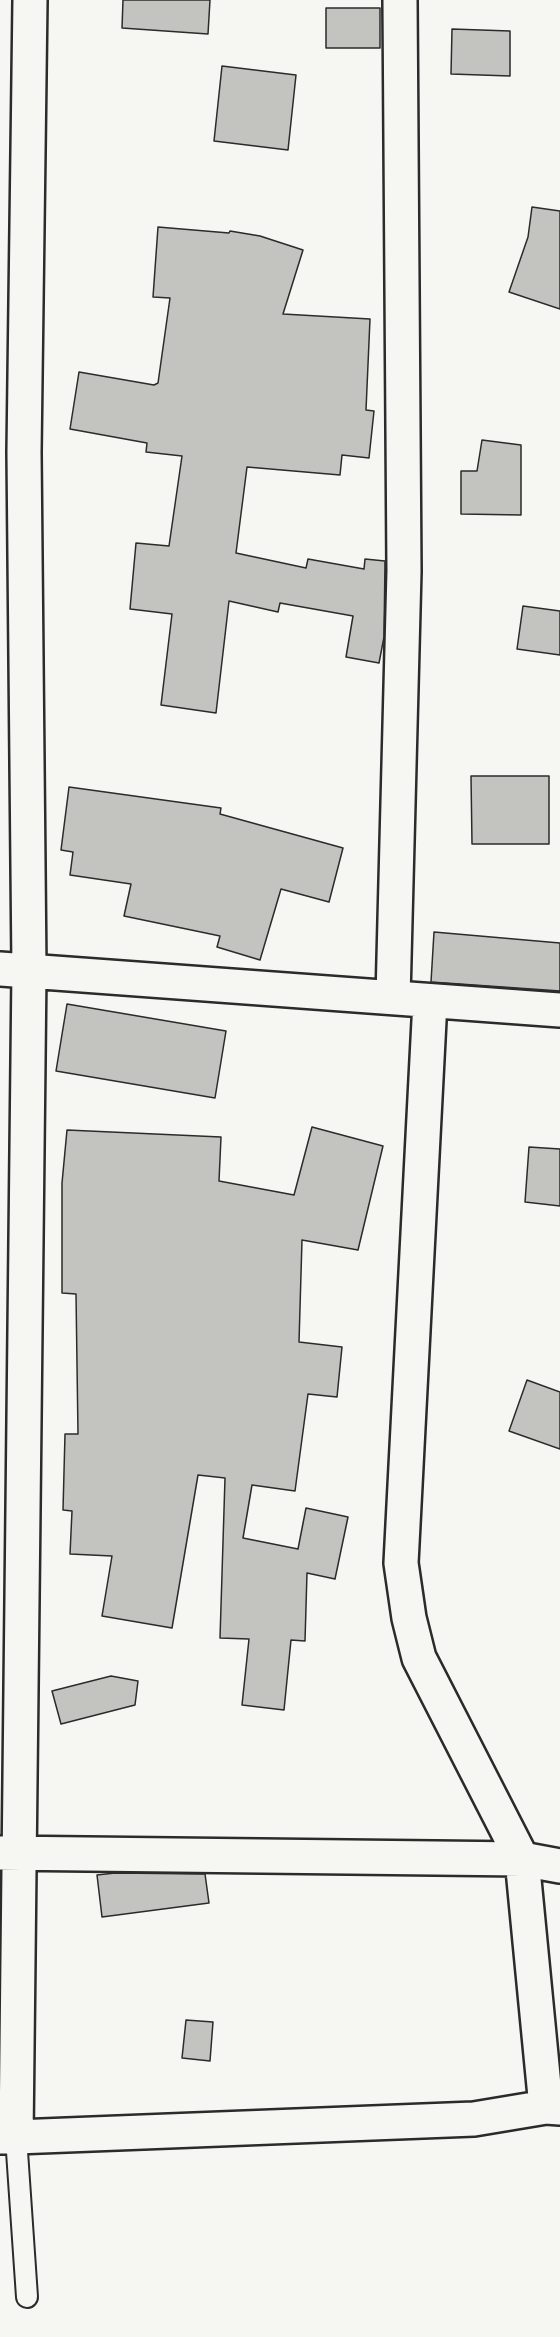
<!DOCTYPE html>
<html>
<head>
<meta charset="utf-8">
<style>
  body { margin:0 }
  canvas { display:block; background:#f6f6f2 }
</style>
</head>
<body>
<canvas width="560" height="2337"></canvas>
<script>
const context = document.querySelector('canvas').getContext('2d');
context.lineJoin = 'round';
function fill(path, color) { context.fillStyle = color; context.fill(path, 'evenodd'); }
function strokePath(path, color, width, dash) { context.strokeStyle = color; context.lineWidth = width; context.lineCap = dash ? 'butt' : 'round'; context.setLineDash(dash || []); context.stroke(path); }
const building = new Path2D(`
  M123 0H210L208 34 122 28Z
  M326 8H380V48H326Z
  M452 29 510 31V76L451 74Z
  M222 66 296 75 288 150 214 141Z
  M532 207 560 211V309L509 292 528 237Z
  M158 227 229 233 230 231 260 236 303 250 283 314 370 319 366 410 374 411 369 458 342 455 340 475 247 467 236 553 306 568 308 559 364 569 365 559 385 561 384 637 379 663 346 657 353 616 280 603 278 612 229 601 216 713 161 705 172 614 130 609 136 543 169 546 182 456 146 452 147 443 70 429 79 372 154 385 158 383 170 298 153 297Z
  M482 440 521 445V515L461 514V471H477Z
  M523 606 560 611V655L517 649Z
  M471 776H549V844H472Z
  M69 787 221 808 220 814 343 848 329 902 281 889 260 960 217 947 220 936 124 916 131 884 70 875 73 852 61 850Z
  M434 932 560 943V991L431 982Z
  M67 1004 226 1031 215 1098 56 1071Z
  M312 1127 383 1146 358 1250 302 1240 299 1342 342 1347 337 1397 308 1394 295 1491 252 1485 243 1538 298 1549 306 1508 348 1517 335 1579 307 1573 305 1641 291 1640 284 1710 242 1705 249 1639 220 1638 225 1478 198 1475 172 1628 102 1616 112 1556 70 1554 72 1511 63 1510 65 1434H78L76 1294 62 1293V1183L67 1130 221 1137 219 1181 294 1195Z
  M529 1147 560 1149V1206L525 1202Z
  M527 1380 560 1392V1449L509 1431Z
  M111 1676 138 1681 135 1705 61 1724 52 1691Z
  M115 1873 205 1874 209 1903 102 1917 97 1875Z
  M186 2020 213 2022 210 2061 182 2058Z`);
fill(building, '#c3c3c0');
strokePath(building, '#2b2b2b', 1.5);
const service = new Path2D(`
  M16 2137 27 2297`);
const minor = new Path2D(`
  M0 969 560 1010
  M393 997 404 571 400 0
  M430 1001 401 1563 409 1618 419 1658 522 1859 546 2107
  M0 1853 522 1859 560 1866
  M0 2137H16L29 970 24 452 30 0
  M16 2137 474 2119 546 2107 560 2108`);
strokePath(service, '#2b2b2b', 24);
strokePath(minor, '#2b2b2b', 38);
strokePath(service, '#f6f6f2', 20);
strokePath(minor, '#f6f6f2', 33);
</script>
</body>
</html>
